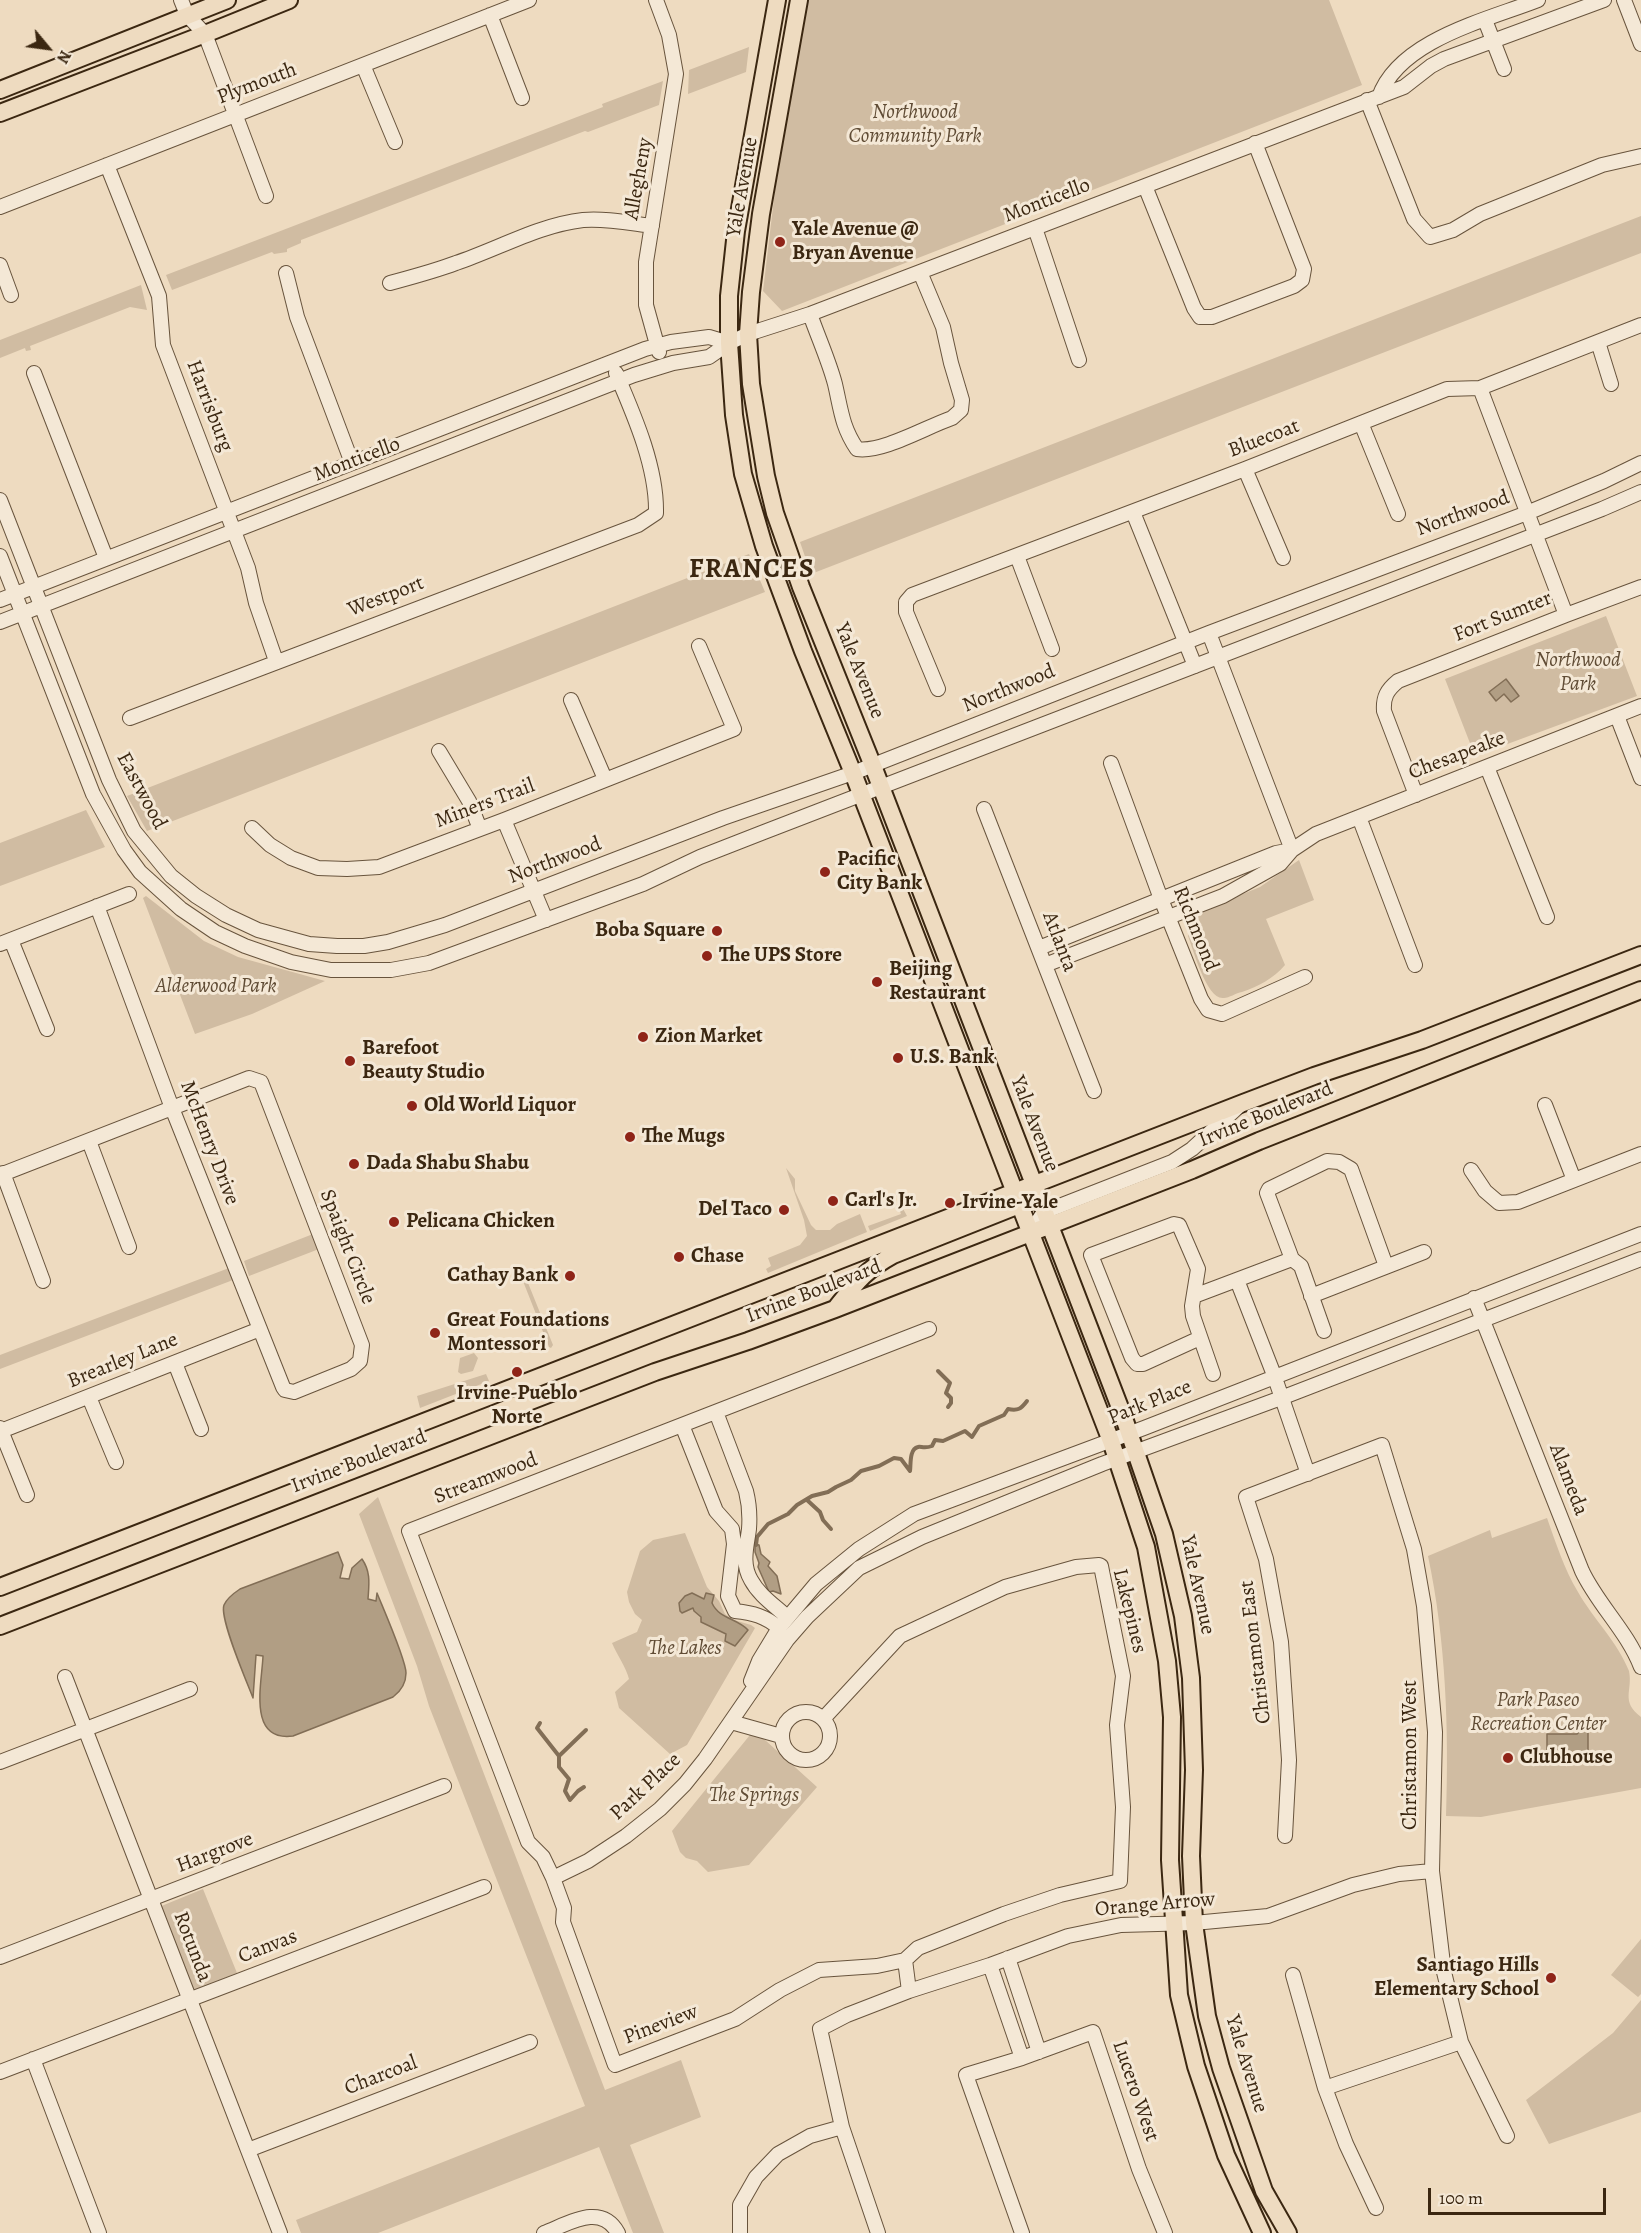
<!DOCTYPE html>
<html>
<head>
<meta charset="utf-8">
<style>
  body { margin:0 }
  #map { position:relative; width:1641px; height:2233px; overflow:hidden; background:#eedbc0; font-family:Alegreya,serif }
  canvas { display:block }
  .north { position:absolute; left:18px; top:18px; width:60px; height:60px; -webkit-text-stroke:4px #f4e8d6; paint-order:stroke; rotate:119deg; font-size:16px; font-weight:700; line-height:24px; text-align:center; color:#3b2711 }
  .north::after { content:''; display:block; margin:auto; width:21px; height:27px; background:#3b2711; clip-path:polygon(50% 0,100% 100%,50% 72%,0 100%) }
  .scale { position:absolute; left:1428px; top:2188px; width:178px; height:27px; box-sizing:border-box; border:3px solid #3b2711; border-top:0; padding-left:8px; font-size:18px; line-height:21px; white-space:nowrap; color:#3b2711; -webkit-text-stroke:4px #f4e8d6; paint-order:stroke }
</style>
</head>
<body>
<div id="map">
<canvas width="1641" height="2233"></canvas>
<div class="north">N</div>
<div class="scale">100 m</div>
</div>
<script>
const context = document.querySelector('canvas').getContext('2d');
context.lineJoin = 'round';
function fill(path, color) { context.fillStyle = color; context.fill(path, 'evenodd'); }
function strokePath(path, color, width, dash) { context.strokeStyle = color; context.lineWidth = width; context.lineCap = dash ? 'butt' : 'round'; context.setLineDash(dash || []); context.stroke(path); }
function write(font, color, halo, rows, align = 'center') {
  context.font = font + ' Alegreya,serif'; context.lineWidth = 6; context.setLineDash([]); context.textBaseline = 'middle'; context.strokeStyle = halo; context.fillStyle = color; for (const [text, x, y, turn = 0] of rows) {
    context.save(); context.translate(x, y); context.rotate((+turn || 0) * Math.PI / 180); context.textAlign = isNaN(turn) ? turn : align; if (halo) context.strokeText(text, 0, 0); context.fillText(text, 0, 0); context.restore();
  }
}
fill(new Path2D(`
  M808 0H1329L1362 85 782 311 763 291 775 190Z
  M749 47 746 72 688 94 689 70Z
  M663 81 659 105 588 132 585 131 301 240V243L287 249V252L274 254 272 252 172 290 166 275 603 107 602 104Z
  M1641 216V253L811 574 800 542Z
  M141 285 147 310 130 307 30 346 31 350 26 351 25 348 0 358V340Z
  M749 554 765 592 147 831 127 796Z
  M1606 616 1637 696 1475 756 1445 679Z
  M86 810 105 847 0 886V843Z
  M1299 860 1314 900 1266 919 1285 965C1273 979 1259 986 1242 992 1236 993 1229 998 1224 998 1207 1001 1193 949 1188 936L1201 911 1260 887Z
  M146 896 204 941 238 957 325 981 252 1014 195 1034 143 898Z
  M786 1168 795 1179V1191L811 1225 816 1230H830L837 1224 860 1214 867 1232 768 1273 766 1269 771 1266 768 1258 800 1245 807 1236 804 1220Z
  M900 1203 907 1216 870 1231 868 1226 901 1214 898 1206Z
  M313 1234 319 1249 249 1276 244 1261Z
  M229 1268 233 1280 0 1369V1355Z
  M522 1268 553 1345 551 1348 549 1347 519 1271Z
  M474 1353 478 1358 473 1371 461 1374 458 1372 460 1358Z
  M486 1374 489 1381 420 1408 417 1396Z
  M378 1497 605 2090 681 2060 701 2117 630 2145 664 2233H633L599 2147 378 2233H301L296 2220 585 2106 429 1706 417 1666 359 1514Z
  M1547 1518C1556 1543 1564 1569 1578 1592 1594 1620 1617 1641 1629 1671 1633 1691 1620 1701 1641 1717V1788L1481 1817 1446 1816C1449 1729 1446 1641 1428 1556L1490 1530 1492 1538Z
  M685 1533 707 1587 719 1601 725 1614 734 1620 751 1625 755 1628 687 1745 670 1754 619 1708 615 1692 629 1679C626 1667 617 1655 612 1643L637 1632 642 1620 635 1614 629 1602 627 1592 640 1551 653 1540Z
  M754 1730 817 1787 749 1865 708 1872 697 1861 686 1858 680 1852 672 1831Z
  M203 1889 237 1973 193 1991 159 1907Z
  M1641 1939V1994L1638 1997 1611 1975Z
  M1641 2000V2112L1549 2144 1526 2100 1613 2033Z`), '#d0bca2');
const water = new Path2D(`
  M1506 679 1519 696 1511 702 1504 694 1496 701 1489 692Z
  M755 1544 759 1545 761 1554 770 1562 768 1566 777 1576 781 1594 773 1591 769 1592 758 1567 759 1563 755 1552Z
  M338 1552 343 1565 340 1578 349 1579 352 1568 362 1559C371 1572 369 1584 368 1599L376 1601 377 1593C383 1608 406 1660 406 1673 406 1683 401 1691 393 1697L293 1736C247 1742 262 1683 263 1656L256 1655 253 1698C247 1682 219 1618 224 1605 227 1598 234 1593 240 1589Z
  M692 1593 704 1599 706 1593 714 1595 712 1603C719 1619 737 1618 748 1630L735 1646 725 1641 726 1634 701 1622V1617L694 1611 693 1608 682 1613 680 1611 679 1603 685 1596Z
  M1588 1728V1758H1558L1553 1764H1547V1734H1577L1582 1729Z`);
fill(water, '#b19e84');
strokePath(water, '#826e56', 1.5);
strokePath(new Path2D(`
  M938 1371 950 1383 946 1393 951 1398V1403L948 1407
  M807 1500 820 1512 823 1520 831 1529
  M756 1545 757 1537 768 1524 788 1514 797 1505 812 1496 828 1492 836 1487 851 1480 861 1471 879 1466 894 1458 901 1459 910 1471C911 1465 909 1449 918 1447 921 1446 924 1449 932 1446L935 1440 943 1441 965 1431 972 1437 979 1426 1004 1415 1008 1409C1018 1411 1021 1409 1027 1401
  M540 1723 537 1728 559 1756 586 1730
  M559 1756V1767L569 1779 565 1791 570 1800 578 1791 584 1787`), '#826e56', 4);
const minor = new Path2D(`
  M181 0 187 15 205 34 266 196
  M656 0 669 35 676 74 646 262V305L659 352
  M1624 0 1641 44
  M490 15 522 98
  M1485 20 1504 69
  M363 65 395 142
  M1379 97C1399 40 1487 20 1538 0
  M1367 100 1414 219 1430 237 1453 230 1480 214 1602 165 1641 156
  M107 165 159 296 163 345 248 568 256 603 276 661
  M1145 186 1194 308 1200 317H1212L1294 286 1302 280 1304 269 1255 143
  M0 207 529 0
  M1035 228 1079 360
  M0 265 11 295
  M286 273 297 317 352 463
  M390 283C412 277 435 271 456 263 498 249 539 225 583 220 605 218 629 223 652 226
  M810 314C818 337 829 361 835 384 841 410 842 427 857 449 882 453 926 427 952 418L961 410 962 400 951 363 943 327 920 272
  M1598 342 1611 384
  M34 373 106 558
  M1480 388 1566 615
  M1361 423 1398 514
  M1245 469 1283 558
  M0 500 109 780 134 831 171 876 196 896 226 915 258 930 309 944 337 946H364L388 942 445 925 723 818 853 773 1209 633 1527 513 1604 481 1641 463
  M1133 512 1195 666
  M0 556 93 794 124 850 140 872 181 909 215 932 245 946 291 962 331 970H391L429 963 643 884 700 857 764 832 1602 509 1641 492
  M1017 556 1052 649
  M0 600 645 349 671 342 709 337 729 343
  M0 622 634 375 673 363 709 357 729 343 748 334 810 314 1404 87 1431 66 1444 59 1604 0
  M1209 633 1292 850
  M938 689 906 612V602L912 595 1245 469 1447 389 1480 388 1641 325
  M571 700 605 779
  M1617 716 1641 778
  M130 718 638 525 656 513C657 467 634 415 616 373
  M439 751 469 801 480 829
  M1111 763 1161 899 1201 999 1208 1010 1222 1014 1305 977
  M1487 767 1547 917
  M1416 795 1384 711C1383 697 1387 690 1398 681L1566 615 1641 587
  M984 809 1094 1091
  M1359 817 1415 965
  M504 820 546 920
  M252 828 270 845 291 858 318 868 347 869 379 867 504 820 734 729 699 646
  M11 940 47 1029
  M0 944 129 894
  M1039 948 1276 853 1292 850
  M1045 965 1223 896 1280 864 1292 850 1316 834 1641 706
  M1545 1105 1574 1180
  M89 1141 129 1247
  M1471 1170 1485 1191 1499 1203 1518 1202 1641 1154
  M3 1173 43 1281
  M0 1175C83 1142 166 1110 249 1078L261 1082 362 1345 360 1361 351 1369 294 1392 285 1390 283 1387 172 1108 97 906
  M1030 1233 1044 1212 1172 1162 1192 1149 1239 1106
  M1237 1280 1274 1375 1308 1474
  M1194 1296 1292 1259
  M1311 1296 1424 1252
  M1474 1298 1582 1571C1598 1605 1627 1631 1641 1667
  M1324 1331 1301 1266 1292 1259 1267 1193 1269 1189 1327 1161 1339 1162 1351 1169 1386 1266
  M1200 1338 1143 1364H1137L1132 1358 1091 1255 1174 1224 1179 1225 1198 1269 1192 1306 1193 1316 1213 1374
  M175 1363 201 1429
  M89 1397 116 1462
  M716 1412 746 1491C749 1503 750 1516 749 1529 747 1546 741 1563 751 1580 759 1595 774 1605 787 1617
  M682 1425 716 1511 732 1529 734 1544 728 1596 735 1611C753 1613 765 1616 779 1628
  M0 1428 27 1495
  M1 1431 260 1329
  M65 1677 280 2233
  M751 1681 759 1661 779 1628 816 1584 859 1549 914 1514 1144 1428 1641 1234
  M782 1736a24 24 0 1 1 48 0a24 24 0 1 1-48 0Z
  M823 1719 900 1636 1005 1587 1076 1567 1099 1565 1101 1566 1123 1676 1117 1725 1123 1807 1120 1881 1060 1895 1004 1914 918 1948 905 1960 877 1966 819 1970 780 1990 735 2019 615 2065 563 1922 564 1908 553 1878 543 1857 528 1842 409 1531 929 1329
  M731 1722 781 1736
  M0 1762 190 1689
  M1285 1836 1289 1760 1281 1642 1266 1559 1246 1497 1382 1445 1414 1549 1424 1606 1435 1732 1432 1871 1444 1972 1461 2042 1507 2136
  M553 1878 588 1861 626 1836 660 1809 685 1784 705 1759 787 1640 807 1617 859 1568 922 1537 1102 1464 1281 1398 1641 1259
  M0 1957 444 1786
  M1008 1958 1039 2052
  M905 1960 909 1991
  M990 1965 1022 2058
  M1293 1975 1325 2088 1346 2144 1376 2208
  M33 2059 99 2233
  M0 2072 484 1887
  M1325 2088 1461 2042
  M248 2150 530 2042
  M544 2233C568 2224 601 2202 618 2233
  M740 2233V2205L756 2177 778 2154 810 2136 842 2127
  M878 2233 842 2127 820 2029 847 2015 909 1991 990 1965 1068 1936 1121 1925 1194 1923 1268 1916 1353 1885 1399 1874 1432 1871
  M1022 2233 966 2075 1022 2058 1093 2032 1139 2169 1165 2233`);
const major = new Path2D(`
  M777 0 736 231 729 296V343L734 415 743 474 764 546 803 651 853 773 1111 1441 1146 1547 1167 1661 1172 1717 1170 1860 1179 1995 1196 2066 1226 2155 1262 2233
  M799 0 761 214 751 292 748 334 751 384 766 476 775 513 801 587 873 766 1124 1418 1164 1534 1183 1616 1191 1678 1194 1770 1191 1856 1194 1923 1207 2016 1221 2068 1264 2191 1288 2233
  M0 90 227 0
  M0 113 205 34 289 0
  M836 1308C856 1283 864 1271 893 1255L1019 1205 1025 1196
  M0 1587 1243 1103 1314 1076 1422 1040 1641 955
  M0 1626 655 1372 748 1341 835 1309 1192 1170 1259 1141 1641 990`);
strokePath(minor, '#68543d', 16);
strokePath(major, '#3b2711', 20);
strokePath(minor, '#f4e8d6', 14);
strokePath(major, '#eedbc0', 16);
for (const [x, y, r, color] of [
  [780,242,6,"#8f2418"],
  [825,872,6,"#8f2418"],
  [717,931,6,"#8f2418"],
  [707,956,6,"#8f2418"],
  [877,982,6,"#8f2418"],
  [643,1037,6,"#8f2418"],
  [898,1058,6,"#8f2418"],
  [350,1061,6,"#8f2418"],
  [412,1106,6,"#8f2418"],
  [630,1137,6,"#8f2418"],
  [354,1164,6,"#8f2418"],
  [833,1201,6,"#8f2418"],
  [950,1203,6,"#8f2418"],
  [784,1210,6,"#8f2418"],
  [394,1222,6,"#8f2418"],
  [679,1257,6,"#8f2418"],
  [570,1276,6,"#8f2418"],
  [435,1333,6,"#8f2418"],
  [517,1372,6,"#8f2418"],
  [1508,1758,6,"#8f2418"],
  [1551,1978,6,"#8f2418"]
]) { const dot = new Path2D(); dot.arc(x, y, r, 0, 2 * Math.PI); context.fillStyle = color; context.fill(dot); strokePath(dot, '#f4e8d6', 2); }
write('21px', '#3b2711', '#f4e8d6', [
  ["Plymouth",257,84,-21],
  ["Allegheny",639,179,-80],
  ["Yale Avenue",743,187,-80],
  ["Monticello",1047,201,-21],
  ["Harrisburg",209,406,69],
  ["Bluecoat",1264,439,-21],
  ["Monticello",357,460,-21],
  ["Northwood",1463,514,-20],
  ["Westport",386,597,-21],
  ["Fort Sumter",1503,617,-22],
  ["Yale Avenue",859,671,68],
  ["Northwood",1009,689,-22],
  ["Chesapeake",1457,756,-21],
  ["Eastwood",141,791,62],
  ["Miners Trail",485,804,-21],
  ["Northwood",555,861,-21],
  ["Richmond",1195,929,68],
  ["Atlanta",1059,942,69],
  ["Irvine Boulevard",1266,1115,-22],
  ["Yale Avenue",1034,1124,69],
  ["McHenry Drive",209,1143,69],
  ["Spaight Circle",347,1247,69],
  ["Irvine Boulevard",814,1292,-21],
  ["Brearley Lane",123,1361,-22],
  ["Park Place",1150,1403,-22],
  ["Irvine Boulevard",359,1462,-21],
  ["Streamwood",486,1479,-21],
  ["Alameda",1568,1480,69],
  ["Yale Avenue",1197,1585,78],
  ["Lakepines",1129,1611,76],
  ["Christamon East",1256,1652,-97],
  ["Christamon West",1411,1755,-90],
  ["Park Place",646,1787,-43],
  ["Hargrove",215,1853,-21],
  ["Orange Arrow",1155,1905,-5],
  ["Rotunda",192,1947,69],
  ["Canvas",268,1947,-21],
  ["Pineview",661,2025,-21],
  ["Yale Avenue",1246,2064,73],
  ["Charcoal",381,2076,-21],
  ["Lucero West",1135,2091,71]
]);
write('italic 21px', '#604c35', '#f4e8d6', [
  ["Northwood",915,113],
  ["Community Park",915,137],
  ["Northwood",1578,661],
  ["Park",1578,685],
  ["Alderwood Park",216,987],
  ["The Lakes",685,1649],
  ["Park Paseo",1538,1701],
  ["Recreation Center",1538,1725],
  ["The Springs",754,1796]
]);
write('bold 21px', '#3b2711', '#f4e8d6', [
  ["Yale Avenue @",792,230],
  ["Bryan Avenue",792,254],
  ["Pacific",837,860],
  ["City Bank",837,884],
  ["Boba Square",705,931,"right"],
  ["The UPS Store",719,956],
  ["Beijing",889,970],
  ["Restaurant",889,994],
  ["Zion Market",655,1037],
  ["Barefoot",362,1049],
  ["Beauty Studio",362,1073],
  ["U.S. Bank",910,1058],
  ["Old World Liquor",424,1106],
  ["The Mugs",642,1137],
  ["Dada Shabu Shabu",366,1164],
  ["Carl's Jr.",845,1201],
  ["Irvine-Yale",962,1203],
  ["Del Taco",772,1210,"right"],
  ["Pelicana Chicken",406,1222],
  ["Chase",691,1257],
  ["Cathay Bank",558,1276,"right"],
  ["Great Foundations",447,1321],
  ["Montessori",447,1345],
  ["Irvine-Pueblo",517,1394,"center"],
  ["Norte",517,1418,"center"],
  ["Clubhouse",1520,1758],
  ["Santiago Hills",1539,1966,"right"],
  ["Elementary School",1539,1990,"right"]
], 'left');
context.letterSpacing = '1.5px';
write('bold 27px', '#3b2711', '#f4e8d6', [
  ["FRANCES",752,570]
]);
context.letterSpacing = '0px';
</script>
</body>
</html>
